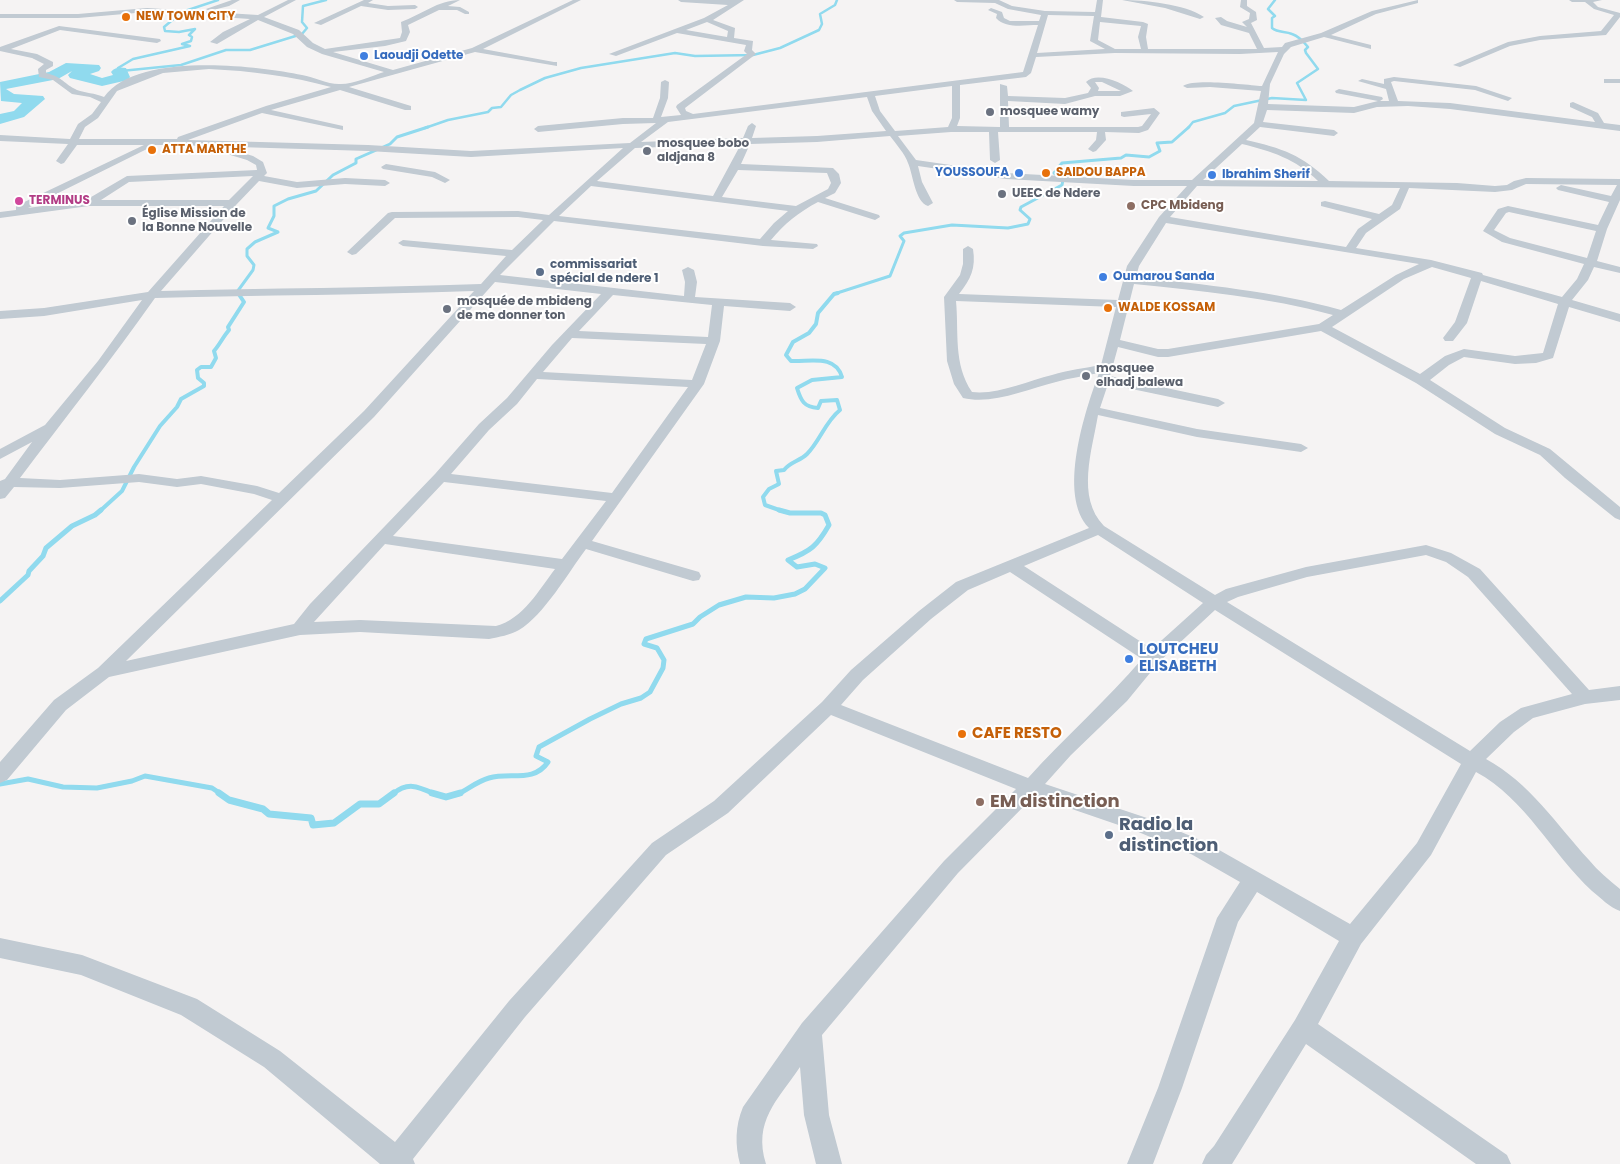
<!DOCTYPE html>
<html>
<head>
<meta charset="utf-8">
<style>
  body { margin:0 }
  canvas { display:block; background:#f5f3f3 }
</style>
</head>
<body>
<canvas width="1620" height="1164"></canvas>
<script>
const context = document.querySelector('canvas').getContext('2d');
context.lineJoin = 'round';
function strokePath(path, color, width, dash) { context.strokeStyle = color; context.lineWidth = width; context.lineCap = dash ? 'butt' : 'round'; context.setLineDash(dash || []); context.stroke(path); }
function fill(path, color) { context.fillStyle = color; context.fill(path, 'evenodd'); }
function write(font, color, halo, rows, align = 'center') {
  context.font = font + ' Poppins,sans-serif'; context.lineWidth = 4; context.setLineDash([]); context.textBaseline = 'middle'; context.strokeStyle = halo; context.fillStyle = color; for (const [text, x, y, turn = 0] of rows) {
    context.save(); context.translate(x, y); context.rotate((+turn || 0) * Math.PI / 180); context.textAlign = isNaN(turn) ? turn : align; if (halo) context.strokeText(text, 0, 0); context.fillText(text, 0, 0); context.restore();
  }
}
strokePath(new Path2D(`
  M218 0 182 12 164 27 165 31 179 32 195 29 189 35 192 37 191 41 182 44 190 46 133 59 118 68 121 71 181 65 226 50H250L302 34 307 28 302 22 303 6 326 0
  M425 128 448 120 488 112 492 108 501 107 511 95 520 90 545 78 581 68 675 53 695 56 753 55 780 48 819 30 822 24 820 14 835 5 837 0
  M1188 128 1193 122 1225 113 1234 106 1272 98 1306 100 1297 83 1318 69 1306 53 1305 50 1308 47C1304 42 1298 36 1292 34 1285 31 1278 33 1272 28V18L1275 16 1268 9 1275 0`), '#90daee', 2.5);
strokePath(new Path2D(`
  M238 294 237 292 253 270 254 265 247 256V249L255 242 278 232 268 228 274 216V206L288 199 316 191 333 175 356 163V159L390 144 397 137 428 127
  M834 294 890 276 904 241 900 236 904 233 952 225 1008 228 1028 224 1030 219 1020 210 1021 207 1062 185 1063 180 1054 173 1062 163 1121 158 1126 155 1149 157 1160 151 1157 143 1172 142 1189 127`), '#90daee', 3);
strokePath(new Path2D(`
  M100 511 122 491 134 467 160 426 177 407 181 399 204 386V383L198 378 197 370 201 367H211L216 358 214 351C220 344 223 337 229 330L228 327 244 302 238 293
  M782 511 765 505 763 497 769 489 779 484 776 471 784 470C790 462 800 461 807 454 820 441 825 422 840 410L837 400 821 401 818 408C804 407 801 401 797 388L812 380 842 377C835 354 810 362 791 361L786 355 793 342 809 333 816 324 818 313 834 294 838 293`), '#90daee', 4);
strokePath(new Path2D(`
  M0 601 28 575 29 571 43 556 46 548 72 526 95 515 101 510
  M0 784 28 779 63 787 97 788 132 781 145 776 212 788 221 794
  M393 794C408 781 419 787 435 794
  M458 794C468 789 478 781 489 778 510 772 534 783 548 762L536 756 539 747 590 719 621 704 641 698 650 692 663 668 664 660 657 648 644 644 646 639 693 624 700 617 719 605 746 597 774 598 795 594 805 589 825 568 815 564 797 567 788 560C811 551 817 546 829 525L825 515 821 513H790L779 510`), '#90daee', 5);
strokePath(new Path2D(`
  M219 793 229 800 263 809 269 814 311 818 313 825 334 823 360 804H379L394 793
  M432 793 446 797 460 793`), '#90daee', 7);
fill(new Path2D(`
  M66 63 99 65 101 68 99 71 90 74 102 78 113 75 111 72C115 67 120 67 126 68L130 77 128 80 102 86 70 78 68 75 72 71 58 79 6 89 14 94 43 96 45 99 24 117 0 124V114L14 111 22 103 1 101 0 82 49 72Z`), '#90daee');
fill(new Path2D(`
  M232 0H240L229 6 209 11 206 9Z
  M288 0H296L264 17 299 30 313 43 325 49 400 38 402 32 401 22C421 15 438 0 460 0L448 6 460 7 469 12V14H465L457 10H439L408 25 410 32 406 41 385 46 333 52 393 70 472 48 573 0H581L483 49 554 62H557V66L475 52 349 87 411 106V110H405L340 90 271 110 343 126V130L262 113 188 140 368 145 471 151 630 143 656 123 623 124 538 132 534 129 538 126 623 118H653L660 98 661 82 665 80 669 82 668 98 661 117 681 115 676 107 677 105 747 54 744 51 746 45 677 33 616 56 609 54 704 18 728 5 681 2 678 0H744L713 20 735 28 734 38 753 41 752 50 756 54 685 108 686 111 693 114 1023 72 1038 25C1025 25 1006 29 996 18L997 14 988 10 991 8 1002 12 1004 18 1010 21H1039L1041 15 1008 9 995 3 957 2 954 0H999L1012 6 1045 11 1095 12 1097 0H1103L1101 17 1143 22 1148 24 1146 37 1148 49H1257L1249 33 1221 25 1215 18 1221 17 1227 21 1247 27 1242 22 1249 19 1250 13 1240 7 1241 0H1247V6L1256 12 1257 20 1251 23 1264 48 1282 47 1285 43 1321 33 1372 11 1418 0V3L1376 14 1331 35 1371 45V49L1324 37 1291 47 1284 54 1270 84 1268 104 1354 107 1378 101 1336 93 1335 91 1339 89 1382 97 1383 99 1380 101H1389L1386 89 1358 81 1362 79 1384 84V79L1394 77 1476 86 1512 98 1508 101 1475 90 1394 81 1391 82 1398 101 1450 103 1595 122 1592 117 1570 107V103L1573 102 1598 113 1604 123 1620 125V131L1450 109 1408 106 1377 107 1354 113 1267 110 1263 122 1334 130 1338 133 1334 136 1260 127 1246 140C1282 148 1302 155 1329 181L1457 183 1495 186 1507 185 1514 181 1526 178 1620 179V200L1607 229 1597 261 1620 267V273L1594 267 1588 280 1572 300 1620 314V322L1569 307 1553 358 1536 363 1515 364 1464 357 1449 365 1430 380 1505 428 1550 449 1620 507V520L1615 518 1565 478 1540 455 1495 434 1416 383 1321 331 1168 357H1158L1118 347 1110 376 1218 399 1225 403 1218 407 1108 384 1100 408 1197 429 1301 444 1308 448 1301 452 1197 437 1098 415C1092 451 1076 497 1104 526L1215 595 1226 589 1306 567 1426 545 1451 553 1480 569 1589 690 1620 686V700L1585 704 1533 718 1514 732 1486 759C1530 783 1556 824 1589 860 1598 871 1609 880 1620 889V911C1609 907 1601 898 1592 891 1551 853 1526 799 1476 772L1431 855 1361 944 1318 1024 1507 1155 1511 1164H1476L1306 1044 1232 1164H1202L1206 1155 1214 1146 1295 1020 1339 941 1257 892 1238 922 1182 1088 1153 1164H1127L1158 1088 1217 918 1240 882 1191 854 1136 831 1034 796 958 873 822 1035 829 1115 842 1164H816L804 1115 800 1067C777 1101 753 1121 766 1164H740C735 1145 735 1126 743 1107L802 1023 944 861 1016 789 831 715 728 813 666 855 525 1017 413 1159 415 1164H380L264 1067 181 1015 81 975 0 958V938L82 955 197 999 280 1051 395 1142 509 1001 652 843 714 801 822 702 851 670 919 611 956 582 1089 528C1057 495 1085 411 1099 373 1084 376 1070 378 1056 382 1027 389 993 405 963 398L954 384 947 361 944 297 960 275 963 264V249L968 246 973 249C976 268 971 279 959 294L1118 300 1127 266 1159 217 1187 186H1134L1006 179 918 166 922 182 933 203 928 206C915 202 913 174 908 163 905 154 896 144 890 136L817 142 750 144 741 164 833 168 839 174 841 183 835 193 825 198 879 215 880 217 875 220 818 202C799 212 784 224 771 240L817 244 818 246 813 249 763 246 554 221 500 275 684 296 685 282 682 270 688 267 694 270 697 282 695 297 790 303 796 307 790 311 724 306 720 341 704 384 592 541 699 572 701 576 699 580 693 581 586 549C568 573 544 615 519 630 510 635 499 637 489 639L360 632 300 635 109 677 66 710 7 780 0 783V762L54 700 98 668 272 500 254 494 201 484 177 487 139 482 60 488 14 487 5 498 0 499V481L5 479 32 442 0 459V449L45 425 98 361 142 300 44 316 0 319V311L44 308 148 292 224 206H89L0 218V212L16 210V206L144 145H77L64 163 61 164 56 161 68 144 0 141V135L70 139 78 124 92 114 101 102 90 97 72 94 53 80 39 77 38 69 44 64 32 58 0 51V47L59 26 160 39 161 41 157 43 60 30 11 49 37 54 53 62V66L46 70V73C63 77 64 84 77 90 85 93 95 93 104 97 136 52 254 65 302 75 314 77 327 84 339 84 351 85 372 76 384 72L322 54 307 47 293 34 258 20 217 44 210 42 223 32 250 19 147 12 78 18H0V14H78L147 8 258 15ZM1048 15 1094 16 1090 41 1105 49 1037 53ZM707 22 728 31 727 37 686 30ZM1100 22 1141 26 1138 37 1141 49H1115L1098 40ZM1278 52 1262 86C1246 85 1194 78 1183 86L1187 88 1210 87 1261 91 1254 123 1192 180H1134L1006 173 916 160 898 136 951 132H989L990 160 995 163 1000 160 998 132H1097L1096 140 1088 149 1093 152 1096 151 1106 140 1105 132 1139 133 1148 130 1160 113 1154 108 1121 112V116L1124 117 1151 114 1142 126 1138 127H1009L1008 101 1065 104 1095 96H1120L1133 91C1123 83 1097 71 1086 82L1091 88 1088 93 1065 98 1008 96 1007 86 1000 84V127L957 126 960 118V85L1026 77 1031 73 1036 57 1115 53 1240 54ZM209 69C251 71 291 76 331 87L266 106 178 137 177 139H79L85 127 98 118 117 91 163 73ZM1095 82H1102L1121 91H1098L1099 88ZM952 86V118L948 127 895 131 880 111 875 96ZM867 97 872 111 886 131 817 136 752 138 756 126 752 123 748 126 743 138 641 142 668 122ZM741 144 713 196 597 181 635 148ZM1242 144C1271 151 1296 159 1318 181L1203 180ZM155 145H173L368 151 471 157 623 148 549 215 518 211 392 212 388 213 347 252 352 255 356 254 395 218 518 217 543 220 512 250 403 240 398 243 403 246 506 256 481 284C374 288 268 288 161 291L236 205 259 181 297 188 345 184 385 186 390 183 385 180 345 178 297 182 264 176 267 173 263 162 253 156 220 146 217 147V151L247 160 256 165 257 170 127 176 86 200 28 208ZM738 170 827 173 831 183 828 189 796 206 722 197ZM253 176 229 200H101L129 182ZM1526 184 1617 185 1611 196 1561 185 1556 188 1558 190 1609 202 1598 225 1508 206 1498 209 1483 231 1502 242 1584 264 1577 279 1562 297 1483 275 1482 273 1431 260 1356 248 1366 233 1400 209 1409 188 1495 192 1512 190ZM591 186 788 211 774 223 760 239 559 216ZM1197 186 1400 188 1392 205 1379 214 1325 201 1321 202V206L1372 219 1358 229 1346 247 1170 217ZM1509 212 1596 231 1587 258 1510 238 1494 230 1506 213ZM1166 223 1419 264 1396 275 1341 310C1273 291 1206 285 1136 277L1139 266ZM1432 267 1471 278 1455 322 1443 338 1445 341H1453L1467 323 1481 281 1558 304 1543 353 1515 356 1464 349 1445 356 1420 374 1332 327 1404 279ZM495 282 601 294 552 345 507 398 479 424 435 474 310 604 294 624 126 661 374 417ZM1134 284C1201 291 1268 297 1333 315L1319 324 1168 349H1158L1120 340ZM474 291 364 411 279 493 257 486 201 476 177 479 139 474 60 480 20 478C65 418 112 359 155 298 262 295 368 295 474 291ZM613 295 712 305 708 337 579 331ZM956 301 1116 307 1101 365C1085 368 1068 370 1052 375 1027 381 998 395 972 392 953 364 959 332 956 301ZM572 338 706 344 692 380 543 372ZM537 379 688 387 612 493 451 474 489 430 517 404ZM444 482 606 501 562 559 393 536ZM1098 535 1203 603 1152 649 1024 566ZM385 544 555 569C539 590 523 619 496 626L360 620 314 622ZM1426 555 1446 562 1468 577 1572 694 1521 708 1500 722 1470 751 1227 602 1238 597 1307 577ZM1010 572 1142 659C1106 701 1065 737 1028 778L841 705 863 680 931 619 968 590ZM1215 610 1461 764 1417 843 1350 924 1205 842 1150 819 1045 784 1071 755 1127 701 1159 662Z
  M364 0H373L368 3 388 6 415 5 418 7 415 9 388 10 361 6 321 25 314 23Z
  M1122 0C1144 0 1185 4 1204 17L1200 19 1165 8Z
  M1569 0H1602L1593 2 1598 7 1620 13V17L1606 35 1540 40 1510 46 1460 67 1453 65 1508 42 1540 36 1601 31 1614 15 1594 9 1585 2H1572Z
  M1604 79H1620V83H1604Z
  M386 164 435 172 450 180 445 183 432 177 383 169 381 167Z`), '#c1cad2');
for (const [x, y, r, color] of [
  [126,17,5,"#e8710a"],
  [364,56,5,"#3f7fe0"],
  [990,112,5,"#6b7280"],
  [152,150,5,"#e8710a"],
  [647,151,5,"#6b7280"],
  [1019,173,5,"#3f7fe0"],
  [1046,173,5,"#e8710a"],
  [1212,175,5,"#3f7fe0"],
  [1002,194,5,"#6b7280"],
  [19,201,5,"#d1479c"],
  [1131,206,5,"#8d6e63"],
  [132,221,5,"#6b7280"],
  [540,272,5,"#5c6f8a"],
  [1103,277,5,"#3f7fe0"],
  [1108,308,5,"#e8710a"],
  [447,309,5,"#6b7280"],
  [1086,376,5,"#6b7280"],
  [1129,659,5,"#3f7fe0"],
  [962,734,5,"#e8710a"],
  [980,802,5,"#8d6e63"],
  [1109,835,5,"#5c6f8a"]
]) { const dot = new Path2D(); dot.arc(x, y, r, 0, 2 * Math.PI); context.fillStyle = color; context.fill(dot); strokePath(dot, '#fff', 2); }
write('bold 12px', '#c56008', '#fff', [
  ["NEW TOWN CITY",136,17],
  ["ATTA MARTHE",162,150],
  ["SAIDOU BAPPA",1056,173],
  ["WALDE KOSSAM",1118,308]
], 'left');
write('bold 12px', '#366cbe', '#fff', [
  ["Laoudji Odette",374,56],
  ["YOUSSOUFA",1009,173,"right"],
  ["Ibrahim Sherif",1222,175],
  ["Oumarou Sanda",1113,277]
], 'left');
write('bold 12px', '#5b616d', '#fff', [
  ["mosquee wamy",1000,112],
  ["mosquee bobo",657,144],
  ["aldjana 8",657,158],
  ["UEEC de Ndere",1012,194],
  ["Église Mission de",142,214],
  ["la Bonne Nouvelle",142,228],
  ["mosquée de mbideng",457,302],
  ["de me donner ton",457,316],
  ["mosquee",1096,369],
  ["elhadj balewa",1096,383]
], 'left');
write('bold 12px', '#b23c85', '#fff', [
  ["TERMINUS",29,201]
], 'left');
write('bold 12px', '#785e54', '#fff', [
  ["CPC Mbideng",1141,206]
], 'left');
write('bold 12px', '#4e5e75', '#fff', [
  ["commissariat",550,265],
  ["spécial de ndere 1",550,279]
], 'left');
write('bold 15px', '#366cbe', '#fff', [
  ["LOUTCHEU",1139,650],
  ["ELISABETH",1139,667]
], 'left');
write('bold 15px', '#c56008', '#fff', [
  ["CAFE RESTO",972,734]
], 'left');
write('bold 18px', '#785e54', '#fff', [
  ["EM distinction",990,802]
], 'left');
write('bold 18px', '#4e5e75', '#fff', [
  ["Radio la",1119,825],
  ["distinction",1119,846]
], 'left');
</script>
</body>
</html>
